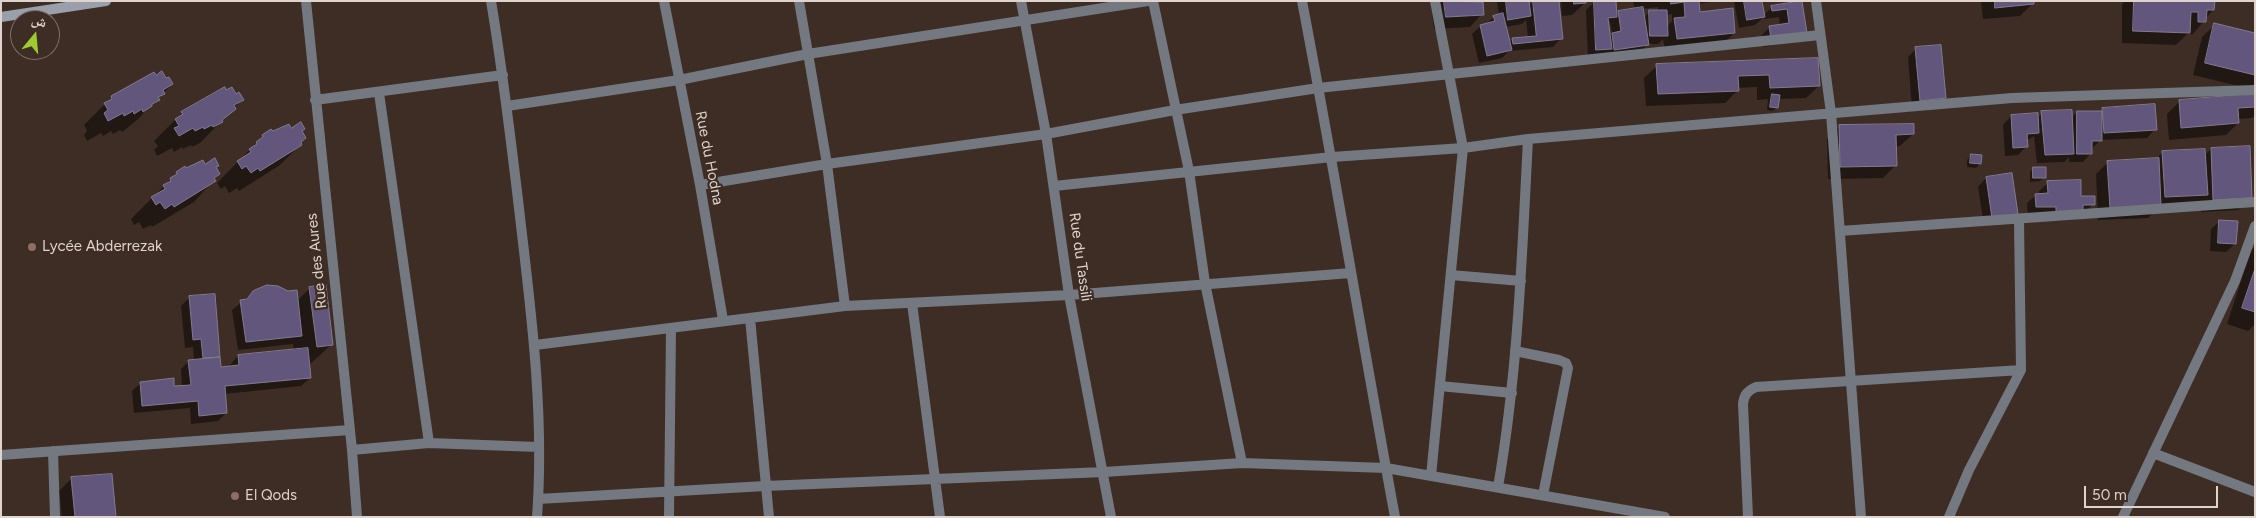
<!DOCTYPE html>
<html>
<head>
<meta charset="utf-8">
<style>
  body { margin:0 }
  #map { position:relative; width:2256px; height:518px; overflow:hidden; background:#3e2d24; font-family:Figtree,"Noto Naskh Arabic",sans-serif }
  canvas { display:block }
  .frame { position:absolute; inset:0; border:2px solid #ded3cd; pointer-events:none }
  .north { position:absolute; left:10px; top:10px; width:50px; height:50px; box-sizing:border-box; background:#3e2d24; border:1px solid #7e6f68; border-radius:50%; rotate:17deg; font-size:14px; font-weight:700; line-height:20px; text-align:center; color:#ded3cd }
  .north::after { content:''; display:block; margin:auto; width:18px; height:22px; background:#9dca30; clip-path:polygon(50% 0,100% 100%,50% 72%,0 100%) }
  .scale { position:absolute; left:2084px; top:486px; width:134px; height:22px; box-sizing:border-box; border:2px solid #ded3cd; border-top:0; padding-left:6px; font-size:15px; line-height:18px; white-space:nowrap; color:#ded3cd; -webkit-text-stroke:4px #3e2d24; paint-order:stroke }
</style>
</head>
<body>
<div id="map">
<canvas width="2256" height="518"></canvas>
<div class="frame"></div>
<div class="north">ش</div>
<div class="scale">50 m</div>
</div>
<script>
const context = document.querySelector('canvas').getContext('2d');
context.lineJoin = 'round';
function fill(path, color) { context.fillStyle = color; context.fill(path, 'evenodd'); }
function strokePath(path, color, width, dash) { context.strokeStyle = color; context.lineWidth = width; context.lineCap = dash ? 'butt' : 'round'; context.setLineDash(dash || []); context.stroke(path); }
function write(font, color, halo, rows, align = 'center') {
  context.font = font + ' Figtree,sans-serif'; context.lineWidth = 4.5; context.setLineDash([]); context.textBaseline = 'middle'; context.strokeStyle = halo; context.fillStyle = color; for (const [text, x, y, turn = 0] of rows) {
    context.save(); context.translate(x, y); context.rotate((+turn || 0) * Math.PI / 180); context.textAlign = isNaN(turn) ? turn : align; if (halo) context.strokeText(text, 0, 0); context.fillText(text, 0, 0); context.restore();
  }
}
fill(new Path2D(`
  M1435 1H1475L1470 2 1482 14 1470 27 1434 29 1431 5Z
  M1497 1H1528L1529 6 1533 1H1558L1561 38 1553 47 1509 51 1502 58 1479 63 1472 34 1481 26 1486 24 1494 17 1499 16ZM1526 20 1528 38 1513 39 1509 43 1505 27 1522 24Z
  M1561 1H1585V3L1572 15 1562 16Z
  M1633 1H1715L1698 4 1699 13 1734 33 1722 45 1665 51 1663 39 1658 44H1648L1639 53 1588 58 1586 10 1594 2 1615 16 1619 12 1635 10ZM1658 7V11H1650L1644 18 1642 9ZM1672 14V21L1667 27 1666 15ZM1610 21 1612 33 1609 37 1608 24Z
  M1734 1H1771L1761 3 1763 16 1772 7 1801 2 1798 41 1763 47 1761 36 1770 27 1780 26 1779 17 1764 19V17L1755 25 1739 28Z
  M1981 1H2033V3L2020 16 1983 19Z
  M2125 1H2213V10L2193 34H2187L2176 45 2122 43V4Z
  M2215 25 2255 34V90L2193 75 2202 37Z
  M1916 49 1945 98 1937 106 1912 108 1908 57Z
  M1817 59 1819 86 1806 98 1778 99 1777 107 1773 111 1767 110 1768 99 1757 100V87L1737 88 1738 90 1725 103 1646 106 1644 78 1657 66Z
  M155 77 172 84 137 120 122 132 120 130 113 134 111 131 103 136 101 133 87 141 84 135 87 131 84 125 112 97Z
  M236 95 242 100 200 143 192 147 191 145 183 149 182 147 174 152 172 148 157 156 154 150 158 146 154 141 182 113Z
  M2255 95V115L2252 118 2238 119V123L2226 135 2169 140 2167 114 2180 101Z
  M2103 109 2155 129 2147 138 2101 140 2091 149V153L2083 162H2069V157L2064 162 2037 163 2034 136 2026 141V147L2018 155 2005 156 2003 125 2011 116 2037 118 2042 113 2071 118 2077 112H2100Z
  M1840 126 1913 134 1900 146 1895 147 1896 165 1883 178 1828 179 1827 139Z
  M290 130 301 132V144L280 165 239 191 237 188 229 193 225 186 221 189 217 183 263 136Z
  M2211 149 2251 198 2238 210 2201 212V200L2194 207 2157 209 2148 218 2098 220 2096 174 2108 162 2155 160 2163 152 2204 156Z
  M1971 156 1980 164 1976 168 1967 167V160Z
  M204 166H218L215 168 219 174 194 202 152 227 151 225 143 229 139 222 134 225 131 219 177 173Z
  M2034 168 2044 177 2040 181 2030 182V172Z
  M1986 178 2008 222 1984 226 1978 187Z
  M2048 183 2080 198 2094 204 2073 220 2048 221 2028 215 2027 203 2036 195H2039V191Z
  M2220 221 2235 244 2226 252 2210 251 2211 229Z
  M2255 247V324L2248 331 2227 324 2251 250Z
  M310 288 332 344 308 366 310 378 301 386 224 394 226 413 218 421 191 424 190 408 134 413 132 391 141 383 173 387H182L181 369 189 361 194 360 193 347 185 348 181 306 189 298 213 296 220 368 230 367V365L238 356 294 351 293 344 238 350 232 310 254 292 297 301Z
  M72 478 115 517H62L59 491Z`), '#0007');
const building = new Path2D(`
  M1444 1 1483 2 1484 15 1446 17Z
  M1506 1H1529L1531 16 1508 20Z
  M1533 1H1559L1563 39 1513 44 1512 38 1536 36Z
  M1574 1H1586V3L1574 4Z
  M1594 1H1616L1617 17 1608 18 1612 49 1596 50Z
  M1671 1H1699L1700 12 1733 8 1735 33 1677 39 1674 18 1685 17 1684 2 1671 4Z
  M1744 1H1762L1765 17 1747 20Z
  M1802 1 1807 33 1771 39 1769 26 1789 23 1787 9 1772 11 1771 6Z
  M1995 1H2034V4L1995 8Z
  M2134 1H2215L2214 10H2207L2206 22H2198V12H2191L2190 33 2133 31Z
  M1643 7 1649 45 1614 50 1612 33 1621 31 1618 11Z
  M1649 10H1667L1668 36H1650Z
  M1503 13 1512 50 1487 56 1480 25 1495 21 1493 16Z
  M2214 23 2255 33V75L2205 63Z
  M1941 45 1946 98 1920 101 1915 47Z
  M1818 58 1820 86 1770 88 1769 75 1738 76 1739 91 1658 94 1656 64Z
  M162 71 166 78 169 77 173 84 163 90 165 94 158 97 160 100 152 104V106L143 112 142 109 134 114 133 111 124 116 123 113 108 121 104 113 108 110 104 103 112 99 111 96 154 72 156 75Z
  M225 87 226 90 232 87 236 94 239 92 244 100 234 105 236 109 222 120 223 122 213 127 212 125 204 129 203 127 195 131 193 128 179 136 174 128 179 126 175 119 183 114 181 112Z
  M1772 94 1780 95 1778 108 1770 107Z
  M2255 94V107L2238 108 2239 123 2181 128 2179 100Z
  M2155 104 2157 130 2104 133 2102 108Z
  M2072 110 2074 154 2045 155 2041 111Z
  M2077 111H2102V141H2092V154H2077Z
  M2038 113 2039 133 2027 134 2028 147 2013 148 2011 115Z
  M301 122 305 129 302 131 306 138 301 142 302 145 260 171 258 168 251 173 246 166 242 169 237 161 251 152 249 149 257 144 256 142 263 137 262 135 271 129 273 131 289 124 291 128Z
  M1914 124V134L1896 135 1897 166 1840 167 1839 125Z
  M2250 146 2252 198 2213 200 2211 148Z
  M2205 149 2208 195 2165 197 2162 151Z
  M1971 154 1982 155 1981 164 1970 163Z
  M215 158 219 166 216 167 220 174 214 178 216 181 174 207 172 204 165 209 160 202 156 205 151 197 165 189 163 185 171 181 170 178 177 174 176 172 185 166 186 168 203 160 205 164Z
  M2159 158 2161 206 2110 208 2107 161Z
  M2033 167H2046V178H2033Z
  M2012 173 2018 214 1992 218 1986 177Z
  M2081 180V196H2095V205H2083V212L2056 213V207H2036L2035 194 2048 193 2047 181Z
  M2219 220 2238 221 2236 244 2218 243Z
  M2255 269V312L2242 308Z
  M267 285 278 286 288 291 297 290 302 336 246 342 240 300 247 299 253 291Z
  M326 285 333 345 317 347 309 287Z
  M215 294 220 357 203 358 201 339 193 340 189 296Z
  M308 348 311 378 225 386 227 413 199 416 198 401 142 406 140 382 174 378V386L191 385 188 360 220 357 221 367 239 365 238 355Z
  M112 474 116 517H75L71 477Z`);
fill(building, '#62567d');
strokePath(building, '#807b8e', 1);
strokePath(new Path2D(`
  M306 1 352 450 357 517
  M491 1C504 79 513 156 522 234 533 327 544 422 537 517
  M664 1 700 185 723 320
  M799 1 827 164 845 306
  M1021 1 1046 134 1069 295 1111 517
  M1153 1 1189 171 1205 283 1242 463
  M1302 1C1335 173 1363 345 1395 517
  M1816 1 1831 113 1861 517
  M379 93 429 443
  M315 100 503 75
  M507 106 679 80 808 54 1148 1
  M700 185 827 164 1046 134 1175 110 1318 88 1820 35
  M1054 186 1332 157 1463 148 1528 139 2012 98 2255 90
  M1840 231 2255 202
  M1451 275 1521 281
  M912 303 940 517
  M750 318 769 517
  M535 345 845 306 1069 295 1351 273
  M1515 351 1559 360 1566 363 1568 368 1543 495
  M1440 386 1512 393
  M352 450 429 443 538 447
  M53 451 55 517
  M2153 453 2255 492
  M1 455 350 430
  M1431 476 1463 148 1435 1
  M1498 487C1518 372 1522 255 1528 139
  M538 499 765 486 1104 472 1242 463 1386 468 1665 517
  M669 517 671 328
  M1748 517 1743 404C1744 395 1747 391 1756 387L2021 370
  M1949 517 1969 470 2021 370 2019 220
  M2123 517 2235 281 2255 226`), '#747880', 10);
strokePath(new Path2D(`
  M1 17 106 1`), '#9a9fac', 10);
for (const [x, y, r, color] of [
  [32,247,5,"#8d6e63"],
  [235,496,5,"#8d6e63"]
]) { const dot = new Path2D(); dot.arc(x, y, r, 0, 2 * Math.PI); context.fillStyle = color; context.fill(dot); strokePath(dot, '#3e2d24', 2); }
write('15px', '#ded3cd', '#3e2d24', [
  ["Rue du Hodna",709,158,79],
  ["Rue du Tassili",1080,257,82],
  ["Rue des Aures",317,261,-96]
]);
write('15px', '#ded3cd', '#3e2d24', [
  ["Lycée Abderrezak",42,247],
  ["El Qods",245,496]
], 'left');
</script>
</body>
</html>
